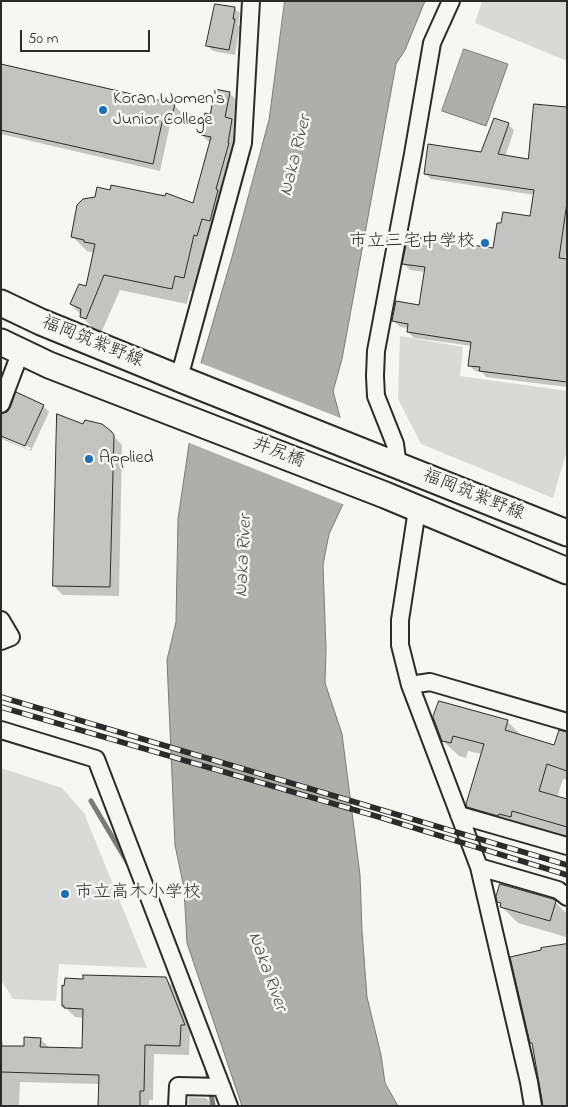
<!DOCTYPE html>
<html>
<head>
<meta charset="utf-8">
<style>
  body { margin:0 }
  #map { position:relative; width:568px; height:1107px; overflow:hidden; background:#f6f6f2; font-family:"Indie Flower",sans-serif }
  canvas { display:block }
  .frame { position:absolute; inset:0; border:2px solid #2b2b2b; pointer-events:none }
  .scale { position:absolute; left:20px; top:30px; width:130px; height:22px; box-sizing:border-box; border:2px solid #2b2b2b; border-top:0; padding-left:6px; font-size:15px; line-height:18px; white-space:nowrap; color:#2b2b2b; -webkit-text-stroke:4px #f6f6f2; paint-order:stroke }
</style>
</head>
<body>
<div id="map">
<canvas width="568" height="1107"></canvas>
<div class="frame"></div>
<div class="scale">50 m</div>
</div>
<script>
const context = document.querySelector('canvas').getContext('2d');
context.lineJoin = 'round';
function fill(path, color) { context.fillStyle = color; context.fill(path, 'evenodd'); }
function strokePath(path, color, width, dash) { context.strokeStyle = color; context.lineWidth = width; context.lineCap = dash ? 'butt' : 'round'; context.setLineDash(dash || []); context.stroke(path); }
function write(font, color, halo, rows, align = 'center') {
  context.font = font + ' "Indie Flower","Klee One",sans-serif'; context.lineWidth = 5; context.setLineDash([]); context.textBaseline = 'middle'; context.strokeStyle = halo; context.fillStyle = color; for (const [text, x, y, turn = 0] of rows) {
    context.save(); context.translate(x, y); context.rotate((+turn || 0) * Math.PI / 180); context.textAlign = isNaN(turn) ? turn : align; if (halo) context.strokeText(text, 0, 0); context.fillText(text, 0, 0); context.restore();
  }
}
fill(new Path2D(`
  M482 1H567V61L475 23Z
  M400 336 463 347 460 376 567 391V450L553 498 421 444 398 399Z
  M1 768 62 788 84 813 147 968 59 964 56 1001 13 999 1 980Z`), '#d9d9d5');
const water = new Path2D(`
  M285 1H425L405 50 396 64 342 359 333 391 341 421 343 504 329 534 323 565 326 649 325 683 342 734 360 875 362 931 367 997 381 1055 385 1083 398 1106H242L187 943 184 888 175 845 167 660 176 622 178 519 201 363 232 257 269 120Z
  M464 49 508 64 486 126 442 111Z`);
fill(water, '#aeaeab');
strokePath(water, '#7a7a78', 1);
fill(new Path2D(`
  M198 362 343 419 345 505 187 442Z`), '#f6f6f2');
fill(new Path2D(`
  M234 8 240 13 238 25 240 26 235 55 213 51 207 45Z
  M1 65 174 105 181 112 178 126 170 125 160 171 1 134Z
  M229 93 245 108 199 293 190 291 187 304 120 290 101 333 96 332 71 304 87 288 94 253 87 251 72 236 194 205 210 143 202 135 211 116Z
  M567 109V247L565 260 567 261V387L486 377 482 372 475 371 469 365 472 346 414 338 408 332 409 328 400 327 394 321 420 306 426 272 410 270 404 264 494 250 531 218 535 195 431 179 425 173 482 153 508 124 514 130 505 157 529 160Z
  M1 379 17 394 43 406 49 412 31 451 4 440 1 437ZM3 436 31 448 30 450 3 438Z
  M84 426 106 428 122 445 119 596 63 595 54 586Z
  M434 717 507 721 523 737 555 747 567 740V780L563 779 557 797 567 800V837L528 826 526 831 484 822 468 806 482 754 468 751 466 758 459 756 443 741Z
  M498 901 555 902 567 914 566 937 518 923 502 907V905Z
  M165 978 175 988 194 1034H190L189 1055 154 1054 153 1100H149V1106H99L100 1084 20 1082 19 1106H1V1040L3 1042V1047L25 1048 40 1039 50 1048 83 1049 84 1018 75 1017 63 1005Z
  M189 1097 206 1098 214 1106H188Z`), '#0003');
strokePath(new Path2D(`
  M91 801 129 865
  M207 1068 213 1106`), '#7a7a78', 5);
const building = new Path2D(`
  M215 4 235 7 233 19H235L229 50 206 46Z
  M1 64 175 104 171 120 163 118 153 164 1 130Z
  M215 89 230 92 225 117 232 119 228 143H229L216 189 218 190 210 221 202 219 197 236 194 235 184 278 175 276 172 289 104 275 86 319 80 317 81 309 70 304 79 284 86 286 95 244 84 242V240L71 237 77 205 83 199 95 197 97 187 110 190 111 185 165 196 166 193 193 203 211 137 201 135 205 113 210 114Z
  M534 104 567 107V202L559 258 567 259V382L479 371 480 367 468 366 471 342 407 332 408 324 392 321 396 301 419 305 425 267 402 264 408 236 493 248 497 223H501L503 212 530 216 534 190 424 174 428 144 481 152 494 118 509 123 498 154 528 159Z
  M16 392 44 405 25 446 1 436V414L7 412 10 408Z
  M57 414 83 424 85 420 102 424 111 431 114 435 110 587 53 586Z
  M439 701 508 720 505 730 554 745 559 730 567 732V771L547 764 539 791 567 799V827L512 811 511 817 499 814 498 816 467 807 466 804 484 744 453 736 451 743 442 741 433 717Z
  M500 884 553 899 556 901 550 921 500 907 501 903 497 902 496 897Z
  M567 944V1106H543L532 1043H530L510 957 541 950V948Z
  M83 975 166 977 185 1025H181L180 1046 145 1045 144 1091H140V1106H98L99 1075 1 1072V1046H24V1037L41 1038 40 1047 82 1048 83 1009 64 1008V1006H62V985L64 986 65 978 83 979Z`);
fill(building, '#c3c3c0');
strokePath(building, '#2b2b2b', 1);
const minor = new Path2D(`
  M179 378 243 143 251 1
  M1 404 21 351
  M398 466 395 444 376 396 375 376 376 351 413 154 432 43 451 1
  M417 510 400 620V645L410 685 479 867 558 890 567 897
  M1 620 11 637 1 641
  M410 685 430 682 567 722
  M1 730 96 759 229 1106
  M459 815 567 846
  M479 867 529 1082 533 1106
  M177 1106 178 1086 222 1087`);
const primary = new Path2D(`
  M1 303 41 322 183 380 567 533
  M1 342 49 365 385 495 567 571`);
strokePath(minor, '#2b2b2b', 20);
strokePath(primary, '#2b2b2b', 29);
strokePath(minor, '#f6f6f2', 16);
strokePath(primary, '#f6f6f2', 25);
const rail = new Path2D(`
  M1 697 567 865
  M1 707 379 817 567 875`);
strokePath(rail, '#2b2b2b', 5.5);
strokePath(rail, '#f6f6f2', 4, [11]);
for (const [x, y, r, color] of [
  [103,110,5,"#1f6fb2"],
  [485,243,5,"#1f6fb2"],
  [89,459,5,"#1f6fb2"],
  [65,894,5,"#1f6fb2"]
]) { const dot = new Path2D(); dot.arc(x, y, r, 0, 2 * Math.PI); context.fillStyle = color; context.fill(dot); strokePath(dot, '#f6f6f2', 2); }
write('18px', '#2b2b2b', '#f6f6f2', [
  ["Koran Women's",113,100],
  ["Junior College",113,121],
  ["市立三宅中学校",475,243,"right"],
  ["Applied",99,459],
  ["市立高木小学校",75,894]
], 'left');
write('18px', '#2b2b2b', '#f6f6f2', [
  ["福岡筑紫野線",92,343,22],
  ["井尻橋",278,454,21],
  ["福岡筑紫野線",473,496,22]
]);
write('italic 19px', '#525251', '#f6f6f2', [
  ["Naka River",297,156,-76],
  ["Naka River",245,556,-87],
  ["Naka River",266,972,70]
]);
</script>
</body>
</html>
